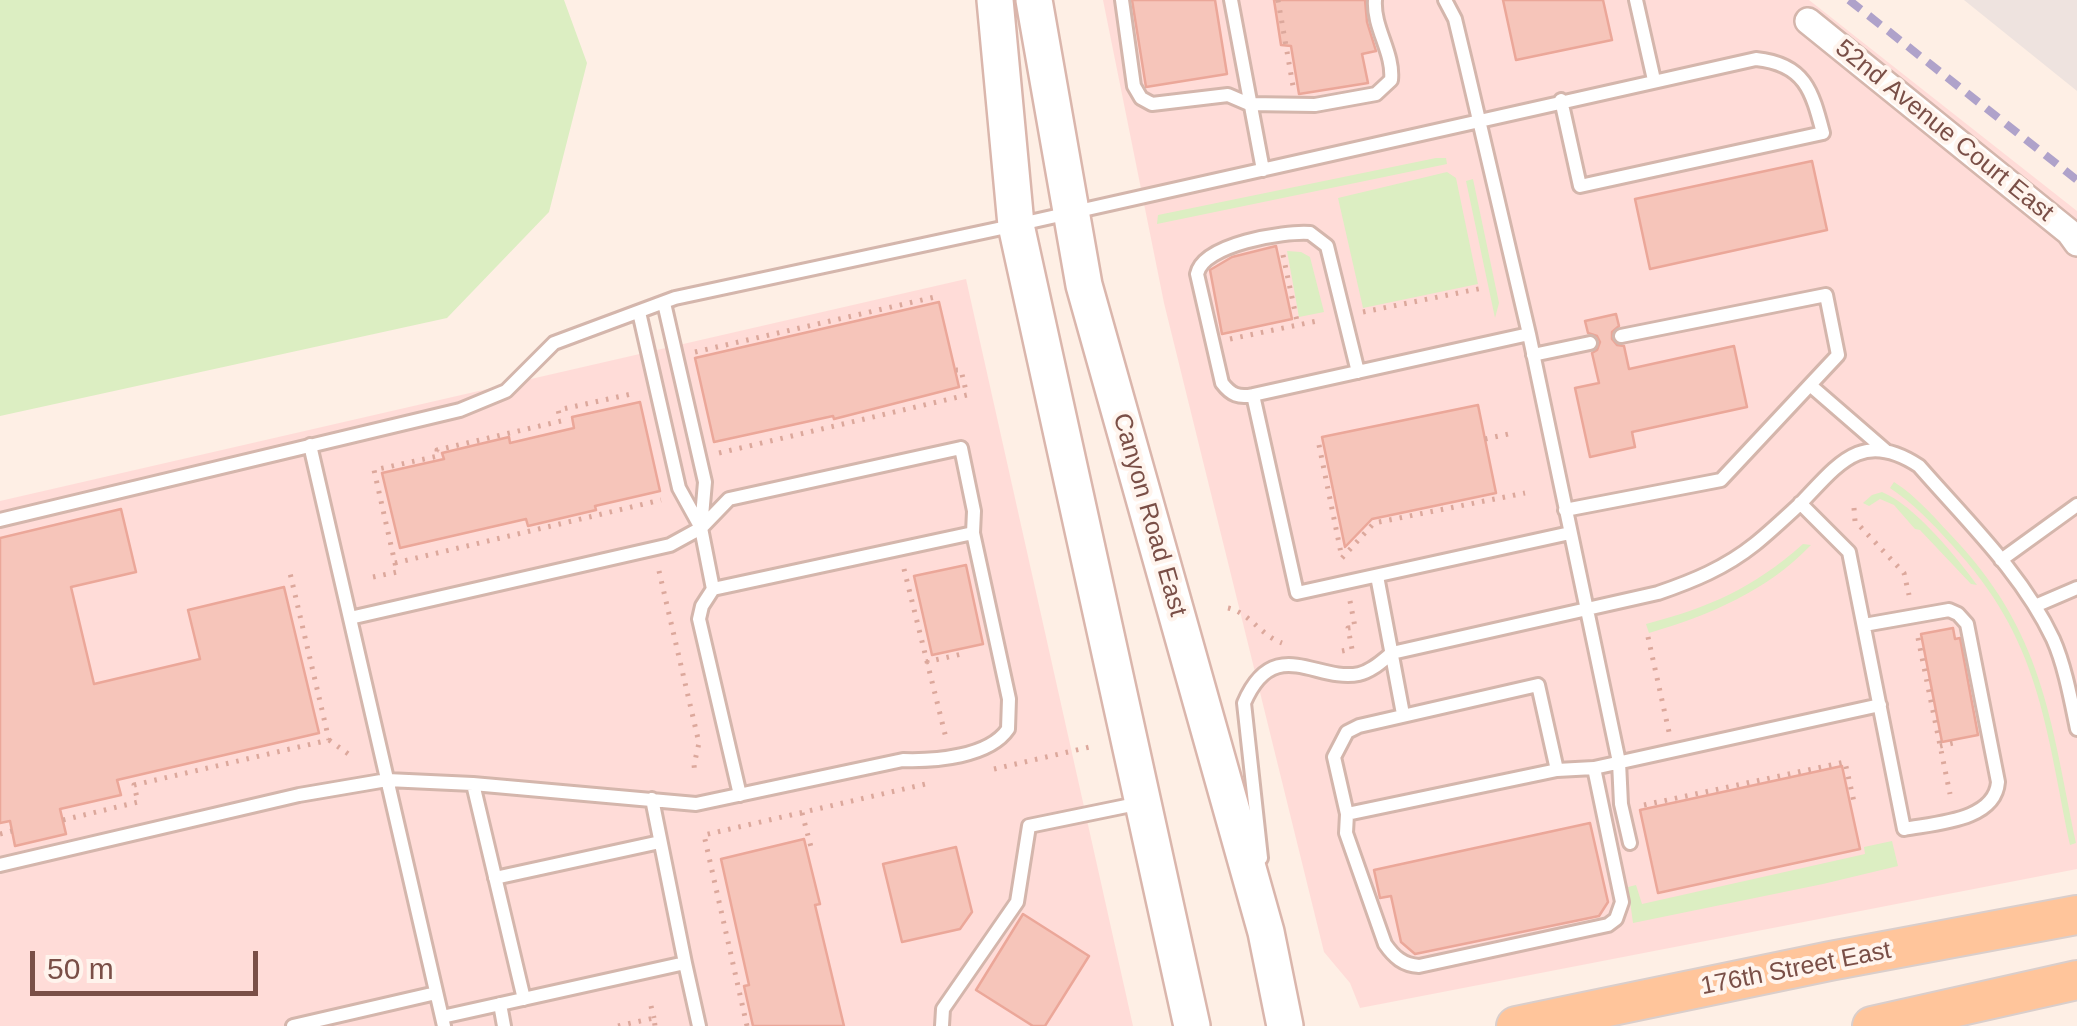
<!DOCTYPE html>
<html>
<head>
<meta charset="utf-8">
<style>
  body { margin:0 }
  #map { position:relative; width:2077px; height:1026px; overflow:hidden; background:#feefe5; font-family:Helvetica,sans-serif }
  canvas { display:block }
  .scale { position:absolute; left:30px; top:951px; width:228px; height:45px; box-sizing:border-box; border:5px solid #7a4f47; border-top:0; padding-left:12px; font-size:30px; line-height:35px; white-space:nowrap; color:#7a4f47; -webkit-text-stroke:8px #fff4ed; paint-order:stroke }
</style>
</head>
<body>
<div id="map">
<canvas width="2077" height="1026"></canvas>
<div class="scale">50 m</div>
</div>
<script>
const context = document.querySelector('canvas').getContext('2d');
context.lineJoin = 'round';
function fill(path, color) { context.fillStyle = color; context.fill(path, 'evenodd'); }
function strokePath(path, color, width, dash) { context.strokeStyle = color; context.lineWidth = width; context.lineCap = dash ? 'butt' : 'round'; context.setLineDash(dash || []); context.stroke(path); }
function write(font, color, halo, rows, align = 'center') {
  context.font = font + ' Helvetica,sans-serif'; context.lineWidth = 8; context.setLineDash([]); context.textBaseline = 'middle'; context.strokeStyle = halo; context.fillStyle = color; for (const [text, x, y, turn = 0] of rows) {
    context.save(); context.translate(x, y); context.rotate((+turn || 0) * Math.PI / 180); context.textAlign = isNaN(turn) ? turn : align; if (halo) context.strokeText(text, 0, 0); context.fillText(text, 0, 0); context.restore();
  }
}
fill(new Path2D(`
  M1103 0H1809L2077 211V869L1360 1008 1350 983 1324 952 1164 303Z
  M966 279 1133 1026H0V501Z`), '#ffdcd8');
fill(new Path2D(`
  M1964 0H2077V91Z`), '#eee3df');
fill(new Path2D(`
  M0 0H564L587 63 549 212 447 318 0 416Z
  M1436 158H1446L1447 164 1157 224 1158 215Z
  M1447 172 1456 178 1478 284 1363 308 1338 198Z
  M1473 179 1499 303 1495 318 1466 181Z
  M1287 251 1301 252 1310 257 1324 312 1299 317Z
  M1894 482C1915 495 1933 516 1950 534 2044 632 2050 718 2076 843L2070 845C2045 724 2040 640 1952 545 1933 524 1913 503 1890 488Z
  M1882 492C1914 505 1957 557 1977 585L1971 584 1920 530 1915 529 1894 505 1880 499 1869 506 1863 503 1872 495Z
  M1803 544 1811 545C1767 591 1710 615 1649 633L1646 624C1710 607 1752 589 1803 544Z
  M1892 841 1898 866 1823 884 1633 923 1628 887 1636 885 1642 904 1865 854 1864 847Z`), '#dceec2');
const building = new Path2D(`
  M1132 0H1215L1227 74 1146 87Z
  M1274 0H1365L1367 22 1376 51 1362 54 1368 83 1299 94 1291 46 1281 45Z
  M1503 0H1603L1612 40 1516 60Z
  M1812 161 1827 230 1650 269 1635 199Z
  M1276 246 1292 319 1222 334 1210 270 1232 257Z
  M939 302 959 387 834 419 833 416 714 442 695 358Z
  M1616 314 1619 326 1612 332V339L1617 345 1624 346 1629 369 1734 346 1747 407 1632 432 1635 447 1590 457 1575 388 1599 383 1592 353 1597 350 1600 342 1597 336 1588 333 1585 321Z
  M640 402 660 491 595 506 596 510 528 526 526 519 400 548 382 473 444 459 442 453 509 437 510 443 574 428 572 417Z
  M1478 405 1496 493 1372 519 1345 547 1322 437Z
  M121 509 136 572 71 587 94 684 200 659 188 610 284 587 319 733 117 780 121 795 60 809 66 834 15 846 10 821 0 823V538Z
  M966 565 983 644 932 655 914 576Z
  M1953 628 1955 639 1960 638 1978 735 1942 742 1921 634Z
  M1842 766 1860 849 1658 893 1640 810Z
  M1590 823 1608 902 1599 916 1415 954 1401 942 1391 896 1380 898 1374 870Z
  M804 839 820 904 815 905 844 1026H753L744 986 749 985 721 859Z
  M956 847 972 912 960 929 902 942 883 864Z
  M1023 914 1089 956 1045 1026H1033L976 990Z`);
fill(building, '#f6c5ba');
strokePath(building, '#eba799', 2.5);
const lane = new Path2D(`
  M1122 0 1134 86 1141 98 1152 104 1228 95 1249 104 1315 105 1376 94 1391 80C1394 53 1373 28 1375 0
  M1231 0 1263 170
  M1445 0 1455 19 1467 69 1529 334 1619 762 1621 804 1630 843
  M1636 0 1654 80
  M664 303 705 482 701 528 713 589 702 606 699 619 740 795
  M639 312 679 488 700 526
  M1529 334 1253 395 1297 593 1570 533
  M1533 355 1590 343
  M1810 385 1885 450
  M1253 395C1239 398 1231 395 1222 383L1197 274C1203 244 1284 231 1310 233L1327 246 1358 372
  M310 445 444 1026
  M1800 503 1849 552 1904 829C1935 823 1995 821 1998 782L1967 624 1958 614 1949 610 1864 625
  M1565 510 1721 480 1838 355 1826 295 1621 336
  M0 520 460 410 506 391 554 343 675 298 1016 225 1756 59C1805 64 1812 91 1823 133L1580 186 1561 100
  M2001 560 2077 505
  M1377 576 1403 714
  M713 589 973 533
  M2035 606 2077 588
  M1557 770 1538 685 1359 726 1347 732 1334 757 1347 814 1557 770 1594 768 1880 705
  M473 784 524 999
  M1347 814 1346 833 1385 944C1394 957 1403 965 1419 966L1608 925 1616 919 1622 902 1594 768
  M1261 858 1244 703C1274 633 1317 683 1359 674 1372 671 1382 661 1392 653L1658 593C1693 581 1725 568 1755 544 1771 531 1787 516 1802 502 1839 463 1863 429 1919 466 1966 520 2022 573 2053 639 2065 666 2071 700 2077 729
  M0 865 299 795 387 780 473 784 696 804 903 760C935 761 989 757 1008 729L1009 699 973 533 974 511 961 448 729 499 701 528 670 545 350 618
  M495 878 660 842
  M685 963 699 1026
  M500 1004 504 1026
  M442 1017 685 963 652 799
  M293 1026 436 993
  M942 1026 943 1009 1017 902 1029 826 1141 803`);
const street = new Path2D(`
  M1808 21 2069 232 2077 243`);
const secondary = new Path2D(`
  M995 0 1016 225 1192 1026
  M1034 0 1084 285 1266 932 1285 1026`);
const primary = new Path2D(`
  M1516 1026 1830 961 2077 915
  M1872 1026 2077 980`);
strokePath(lane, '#d4b6ac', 18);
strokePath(street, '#d4b6ac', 30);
strokePath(secondary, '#dab6ac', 40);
strokePath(primary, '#dacecb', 42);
strokePath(new Path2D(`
  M1278 0 1293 86
  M1283 255 1298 326
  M1363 312 1483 288
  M1230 339 1322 320
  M695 352 935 297
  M1485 439 1513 433
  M1319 445 1342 558
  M719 453 967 395 961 370H956
  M1854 508 1855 521 1904 573 1909 595
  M1342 558 1374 523 1525 493
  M395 563 661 500
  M904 569 946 738
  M659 571 699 743 694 765 695 774
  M373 577 397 572 374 470 438 456 437 450 561 421 558 410 636 393
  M1350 601 1355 627
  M1228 608C1250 613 1260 635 1282 643
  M1648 637 1669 732
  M1918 638 1950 794
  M1342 651 1352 649 1348 628 1357 627
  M926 662 962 654
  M329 740 351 756
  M1940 746 1958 742 1957 739
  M994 769 1094 746
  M1644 805 1845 762 1854 802
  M802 813 811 847 806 848
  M63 820 138 802 134 785 329 740 290 573
  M0 834 12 831
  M651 1006 654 1018
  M618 1026 654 1018 655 1026
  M747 1026 704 835 930 783`), '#dca89c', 5, [2.5, 8]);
strokePath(lane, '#fff', 12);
strokePath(street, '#fff', 25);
strokePath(secondary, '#fff', 35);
strokePath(primary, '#ffc59b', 38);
strokePath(new Path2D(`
  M1849 0 2077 180`), '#afa2ca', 8, [15, 10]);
write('25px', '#7a4f47', '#fff4ed', [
  ["52nd Avenue Court East",1944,131,39],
  ["Canyon Road East",1149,515,74],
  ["176th Street East",1796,969,-11]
]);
</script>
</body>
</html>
